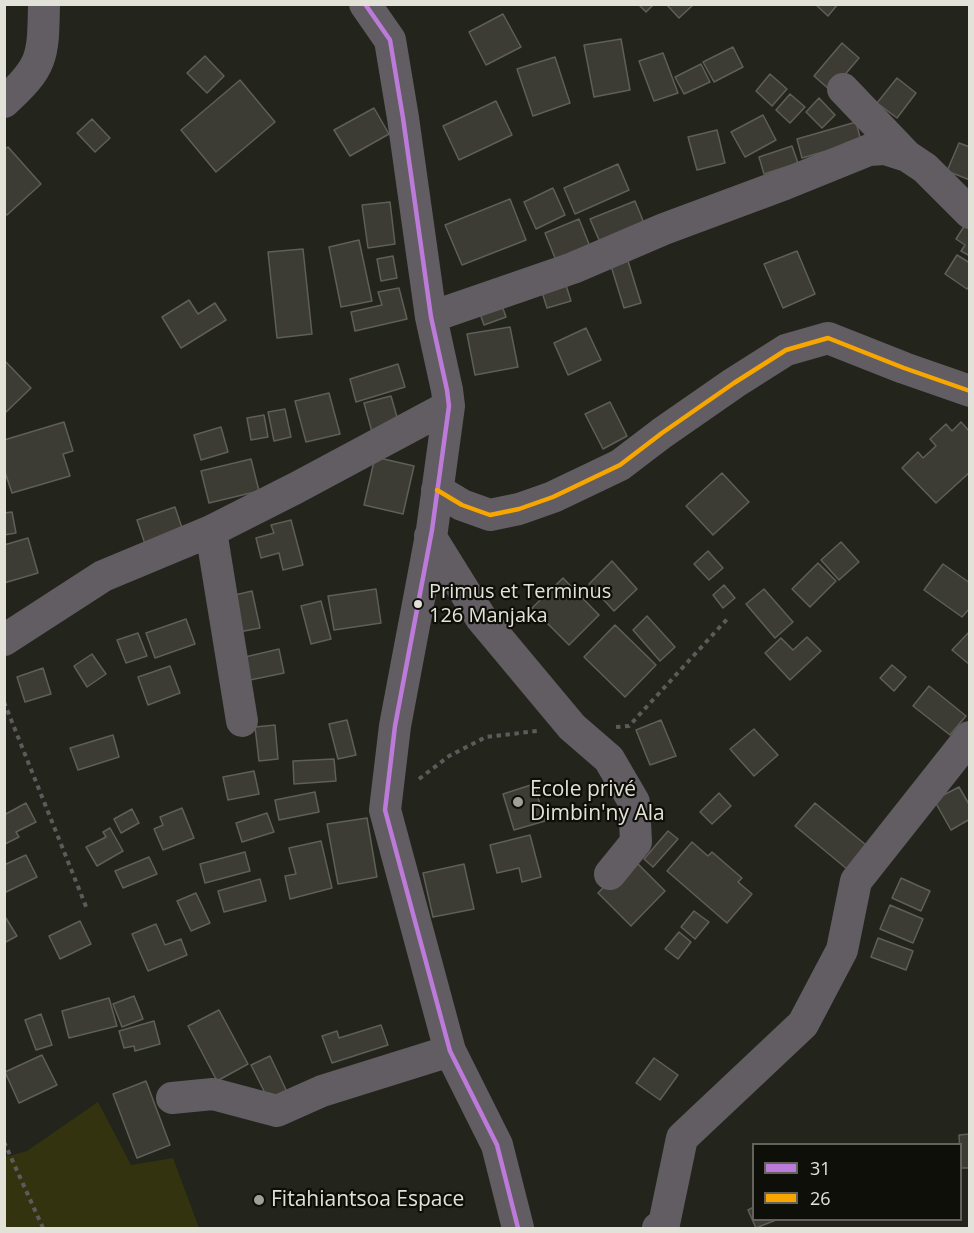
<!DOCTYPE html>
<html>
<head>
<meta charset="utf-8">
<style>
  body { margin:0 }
  #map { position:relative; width:974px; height:1233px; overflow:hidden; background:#23241c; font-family:"Open Sans",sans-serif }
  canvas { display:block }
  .frame { position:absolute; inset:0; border:6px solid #e2e2d9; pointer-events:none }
  .legend { position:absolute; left:752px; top:1143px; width:210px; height:78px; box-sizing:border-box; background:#0f0f09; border:2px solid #63635c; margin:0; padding:8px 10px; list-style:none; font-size:18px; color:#e2e2d9 }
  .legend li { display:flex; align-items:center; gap:12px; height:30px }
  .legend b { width:30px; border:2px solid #63635c }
</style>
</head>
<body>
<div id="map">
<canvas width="974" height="1233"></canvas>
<div class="frame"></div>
<ul class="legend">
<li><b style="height:8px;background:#bd7bd9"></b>31</li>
<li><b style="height:8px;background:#f7a600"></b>26</li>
</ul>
</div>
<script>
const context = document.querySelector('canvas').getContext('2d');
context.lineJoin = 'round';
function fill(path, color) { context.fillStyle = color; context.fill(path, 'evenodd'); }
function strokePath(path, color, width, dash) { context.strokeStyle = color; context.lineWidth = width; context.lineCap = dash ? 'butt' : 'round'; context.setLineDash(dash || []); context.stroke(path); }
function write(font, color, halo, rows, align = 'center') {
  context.font = font + ' "Open Sans",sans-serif'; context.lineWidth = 4.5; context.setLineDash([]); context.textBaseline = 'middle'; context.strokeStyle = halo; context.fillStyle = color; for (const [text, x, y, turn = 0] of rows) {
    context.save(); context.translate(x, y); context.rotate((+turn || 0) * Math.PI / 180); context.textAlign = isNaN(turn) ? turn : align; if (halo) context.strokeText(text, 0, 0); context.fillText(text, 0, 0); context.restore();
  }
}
fill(new Path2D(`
  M98 1102 131 1165 173 1158 199 1228H5V1157L27 1151Z`), '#33340f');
const building = new Path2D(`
  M638 4H654L646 12Z
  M666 4H692L693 5 679 18Z
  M815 4H838L828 16Z
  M503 14 521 47 486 65 469 32Z
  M621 39 630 90 594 97 584 45Z
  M842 43 859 58 831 91 814 76Z
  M733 47 743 67 714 82 703 62Z
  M663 53 678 93 654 101 639 61Z
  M205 56 224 76 207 93 187 73Z
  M555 57 570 103 533 116 517 69Z
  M701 64 710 82 684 94 675 77Z
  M770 74 787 89 772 106 756 91Z
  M897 78 916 93 897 118 877 103Z
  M240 80 275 122 216 172 181 130Z
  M790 94 805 107 790 123 776 110Z
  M819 98 835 115 822 128 806 112Z
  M496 101 512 135 459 160 443 126Z
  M374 108 389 134 350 156 334 130Z
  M763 115 776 140 745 157 731 132Z
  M92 119 110 138 95 152 77 133Z
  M856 122 861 141 802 158 797 139Z
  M717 130 725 163 697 170 688 137Z
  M959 143 970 147V180L947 171Z
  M792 146 798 163 764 174 759 157Z
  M8 147 41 184 7 215 4 213V150Z
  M618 164 629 190 575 214 564 188Z
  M553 188 565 215 536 229 524 202Z
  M510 199 526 240 462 265 445 225Z
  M635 201 646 228 602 247 590 219Z
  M390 202 395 244 368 248 362 205Z
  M579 219 591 249 557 263 545 233Z
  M965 225 970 228V256L961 251 965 245 956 239Z
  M359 240 372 301 341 307 329 247Z
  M303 249 312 334 277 338 268 252Z
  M797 251 815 294 783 308 764 264Z
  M957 255 970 263V286L967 289 945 274Z
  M393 256 397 278 381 281 377 259Z
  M628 261 641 303 624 308 611 266Z
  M565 282 571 301 547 308 541 289Z
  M399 288 407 319 355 331 351 312 382 305 378 292Z
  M189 300 198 314 215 303 226 320 181 348 162 317Z
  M500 300 506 317 484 325 478 308Z
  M510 327 518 367 475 375 467 334Z
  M586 328 601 360 568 375 554 343Z
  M4 360 31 388 4 414Z
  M398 364 405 387 356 402 350 379Z
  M329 393 340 434 306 442 295 401Z
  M391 396 399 424 372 432 364 403Z
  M610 402 627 436 603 449 585 414Z
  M285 409 291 437 274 441 268 412Z
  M264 415 268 437 251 440 247 418Z
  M64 422 73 451 63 454 70 476 12 493 4 469V440Z
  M961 422 970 432V472L936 503 902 468 918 452 923 458 936 446 930 439 946 424 952 431Z
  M221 427 228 452 201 460 194 435Z
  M375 457 414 466 403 514 364 505Z
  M251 459 259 491 209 503 201 471Z
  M722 473 749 502 713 535 686 506Z
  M175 507 183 531 145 544 137 520Z
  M12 512 16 533 4 535V513Z
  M291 520 303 565 283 570 279 553 261 558 256 538 274 533 271 525Z
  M28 538 38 573 4 583V545Z
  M841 542 859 562 839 580 821 560Z
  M708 551 723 568 709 580 694 564Z
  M612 561 637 589 614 611 589 584Z
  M818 563 836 581 810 607 792 589Z
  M943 564 970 583V608L962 617 924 590Z
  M563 578 599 615 569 645 532 608Z
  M724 585 735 598 723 608 713 595Z
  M376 589 381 623 334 630 328 596Z
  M764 589 793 622 775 638 746 604Z
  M252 591 260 628 234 633 226 597Z
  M321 601 331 639 311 644 301 606Z
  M647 616 675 647 660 661 633 630Z
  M186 619 195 644 155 658 146 633Z
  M615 625 656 665 625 697 584 657Z
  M970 631V665L952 650Z
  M138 633 147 656 126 663 117 640Z
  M807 637 821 651 790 680 765 653 781 638 793 650Z
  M279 649 284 673 250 680 245 657Z
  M92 654 106 674 87 687 74 666Z
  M892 665 906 677 894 691 880 678Z
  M170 666 180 693 148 705 138 677Z
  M43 668 51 694 25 702 17 677Z
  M929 686 966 716 950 735 913 706Z
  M347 720 356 755 338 759 329 724Z
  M661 720 676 756 650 765 636 730Z
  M275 725 278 759 259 761 255 727Z
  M754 729 778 755 754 776 730 749Z
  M113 735 119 757 78 770 70 748Z
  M334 759 336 781 294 784 293 761Z
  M254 771 259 794 228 800 223 777Z
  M534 784 545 821 514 830 503 794Z
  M959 787 970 806V819L951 830 934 800Z
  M315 792 319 812 279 820 275 800Z
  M719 793 731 806 712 824 700 812Z
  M26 803 36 822 16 832 19 837 5 844 4 815Z
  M815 803 866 845 847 869 795 826Z
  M182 808 194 838 163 850 154 829 163 825 160 817Z
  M132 809 139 823 121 833 114 819Z
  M267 813 274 832 242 842 236 823Z
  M367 818 377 877 338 884 327 824Z
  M110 828 123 851 97 866 86 847 106 837 103 832Z
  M668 831 678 839 653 867 644 859Z
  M530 835 541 877 522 882 519 868 497 873 490 845Z
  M321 841 332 888 290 899 285 876 296 874 289 848Z
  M692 842 708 856 712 852 742 878 738 882 752 894 727 923 667 871Z
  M245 852 250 871 205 883 200 864Z
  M26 855 37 877 4 893V865Z
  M149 857 157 874 123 888 115 871Z
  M632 858 665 891 631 926 598 893Z
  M464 864 474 909 433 917 423 873Z
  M901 878 930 891 921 911 892 898Z
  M260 879 266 901 224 912 218 891Z
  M196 893 210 923 191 931 177 901Z
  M890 905 923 919 913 943 880 929Z
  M694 911 709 922 695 939 681 927Z
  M4 915 17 936 4 943Z
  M80 921 91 944 60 959 49 936Z
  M156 924 165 945 181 939 187 955 148 971 132 934Z
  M679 932 691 942 678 959 665 949Z
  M878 938 913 951 906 970 871 957Z
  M134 996 143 1019 122 1027 113 1004Z
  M109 998 117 1026 69 1038 62 1011Z
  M219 1010 248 1064 217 1081 188 1026Z
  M41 1014 52 1045 36 1050 25 1020Z
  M154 1021 160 1044 135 1051 134 1046 124 1048 119 1031Z
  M381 1025 388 1045 332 1063 322 1036 337 1031 339 1038Z
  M42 1055 57 1085 19 1103 5 1072Z
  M270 1056 288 1094 270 1103 251 1065Z
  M654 1058 678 1075 660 1100 636 1083Z
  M146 1081 170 1145 137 1158 113 1094Z
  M970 1134V1168H961L959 1135Z
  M754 1207V1220H776L756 1228 748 1210Z`);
fill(building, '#3c3c35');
strokePath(building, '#5e5f58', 1.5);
strokePath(new Path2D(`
  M4 702 87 909
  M616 727 629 726 729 617
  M419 779 449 756 486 737 537 731
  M4 1142 43 1228`), '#5e5a5c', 4, [4.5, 4.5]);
strokePath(new Path2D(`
  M365 4 390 40 403 118 431 317 447 390 449 406 432 530 395 726 385 810 450 1051 497 1145 518 1228
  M843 89 907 156
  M4 102C44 66 43 56 44 4
  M431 317 573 268 664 229 785 184 869 150 885 149 907 156 925 168 970 213
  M437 490 462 505 490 515 519 509 553 497 620 465 662 433 734 383 786 350 828 338 904 368 970 391
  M211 531 242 721
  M430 536 481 618 572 727 609 759 634 802 636 842 610 874
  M4 640 103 576 211 531 296 488 449 406
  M172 1098 213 1094 277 1111 322 1091 450 1051
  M658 1228 664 1224 682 1138 803 1024 842 950 856 881 970 737`), '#625d62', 32);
strokePath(new Path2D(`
  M365 4 390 40 403 118 431 317 447 390 449 406 432 530 395 726 385 810 450 1051 497 1145 518 1228`), '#bd7bd9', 4.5);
strokePath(new Path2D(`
  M437 490 462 505 490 515 519 509 553 497 620 465 662 433 734 383 786 350 828 338 904 368 970 391`), '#f7a600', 4.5);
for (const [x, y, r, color] of [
  [418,604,5,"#e2e2d9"],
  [518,802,6,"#9fa097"],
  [259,1200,6,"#9fa097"]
]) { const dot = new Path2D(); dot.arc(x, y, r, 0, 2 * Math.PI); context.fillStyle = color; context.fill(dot); strokePath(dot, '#0f0f09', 2); }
write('20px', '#e2e2d9', '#0f0f09', [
  ["Primus et Terminus",429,592],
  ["126 Manjaka",429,616]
], 'left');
write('21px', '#e2e2d9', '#0f0f09', [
  ["Ecole privé",530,790],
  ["Dimbin'ny Ala",530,814],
  ["Fitahiantsoa Espace",271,1200]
], 'left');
</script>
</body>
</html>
